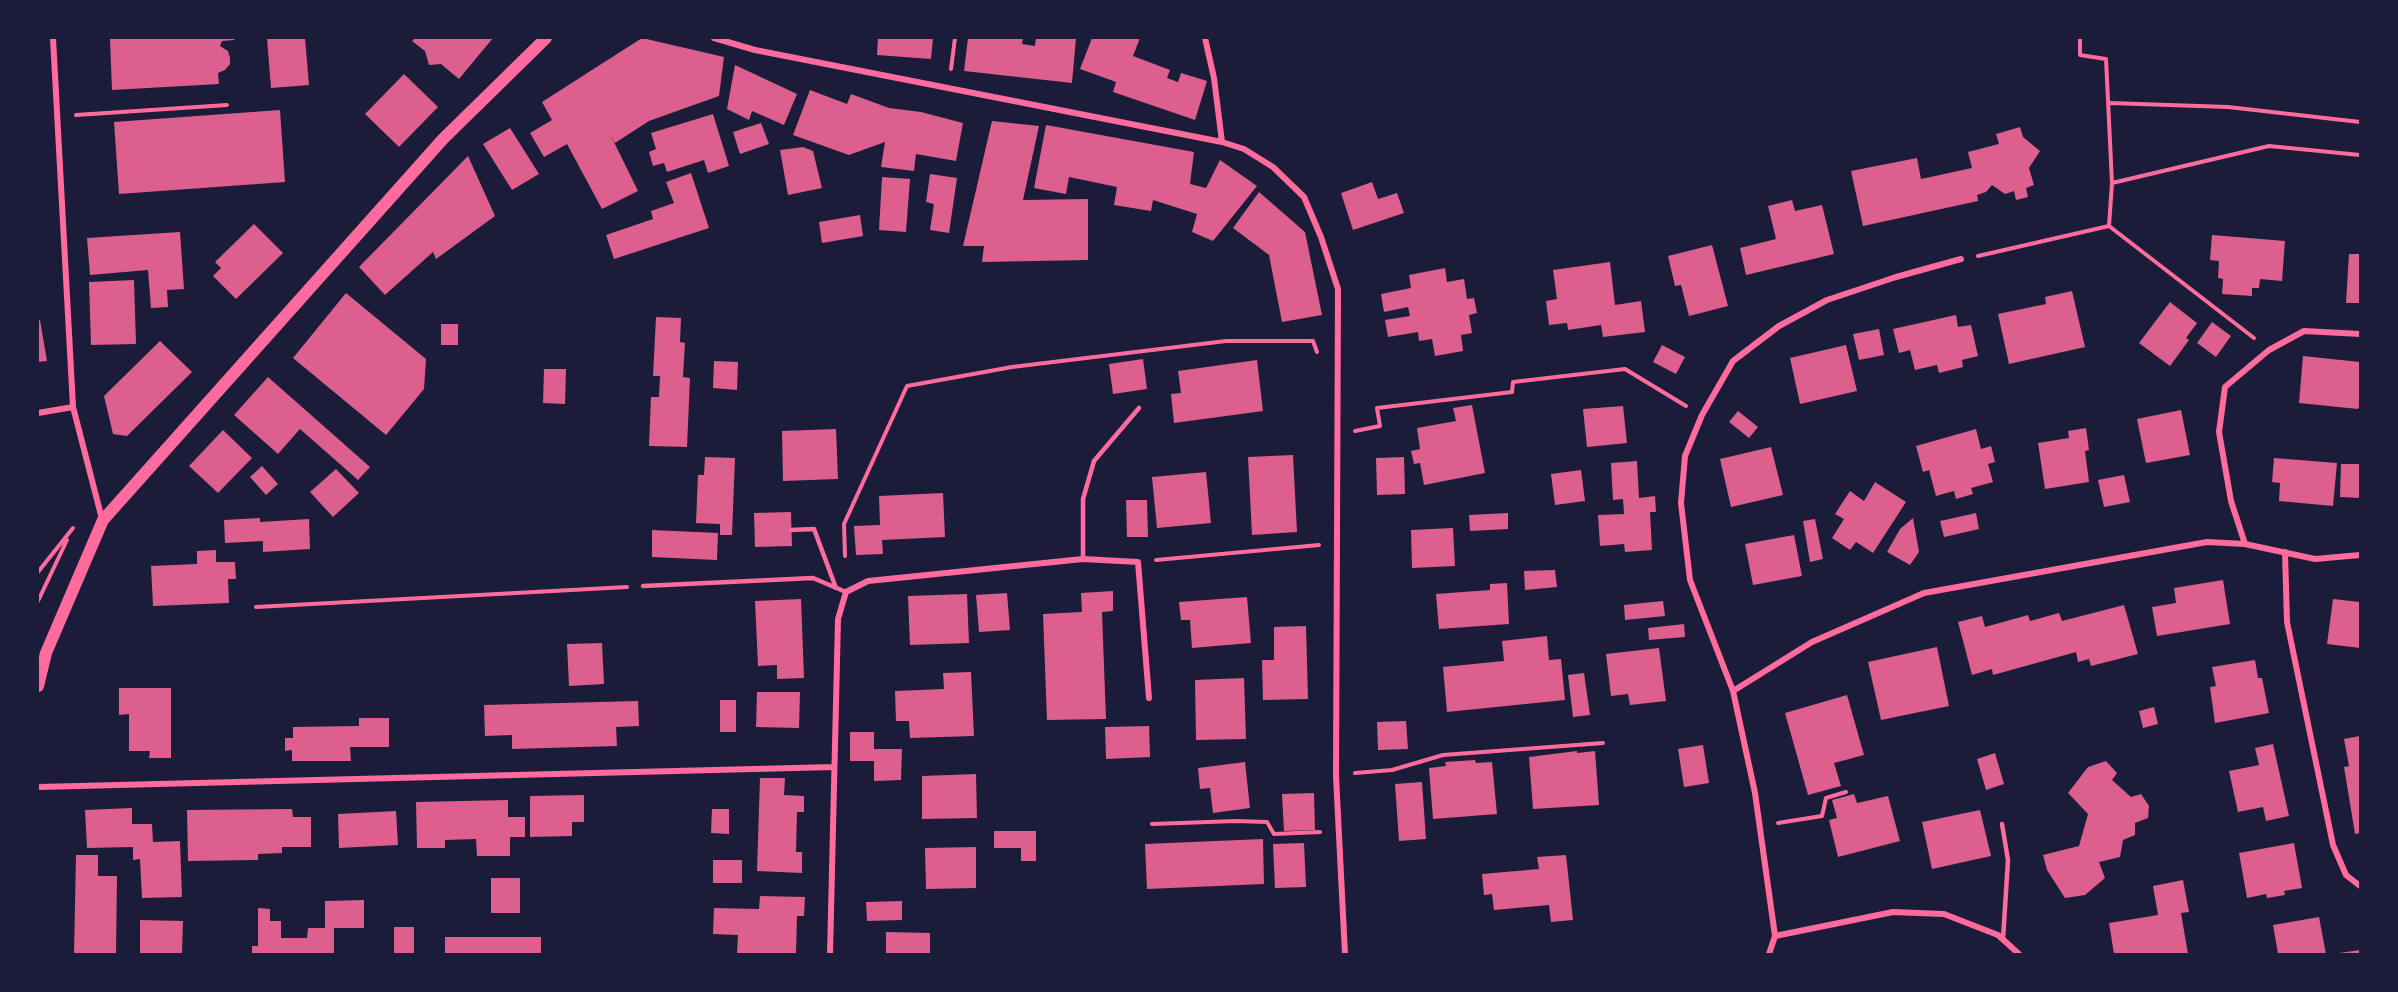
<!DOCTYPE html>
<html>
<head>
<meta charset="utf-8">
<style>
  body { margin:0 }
  #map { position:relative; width:2398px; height:992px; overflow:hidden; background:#1b1b3a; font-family:Mulish,sans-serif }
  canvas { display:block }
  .frame { position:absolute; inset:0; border:39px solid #1b1b3a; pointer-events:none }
</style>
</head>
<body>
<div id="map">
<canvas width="2398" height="992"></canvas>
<div class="frame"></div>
</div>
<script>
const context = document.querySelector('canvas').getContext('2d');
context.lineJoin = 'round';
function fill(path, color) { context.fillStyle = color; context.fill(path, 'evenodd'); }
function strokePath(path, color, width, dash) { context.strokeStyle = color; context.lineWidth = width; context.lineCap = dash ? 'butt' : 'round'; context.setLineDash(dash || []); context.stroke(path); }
fill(new Path2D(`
  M143 38H236L234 40 222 41 220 46 228 51 230 58V64L225 70 218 73 219 84 112 90 110 39Z
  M267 38H305L309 85 271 88Z
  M415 38H493L459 79 441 64 429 65 425 51 412 41Z
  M642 38 724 57 719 96 649 121 615 143 611 136 638 191 602 209 567 144 544 157 530 133 552 120 542 102Z
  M878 38H933L931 59 877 55Z
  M968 38H1023L1022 44 1035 46 1036 38H1076L1072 83 964 71Z
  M1092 38H1140L1133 56 1170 70 1167 78 1178 82 1181 73 1207 81 1195 120 1113 92 1116 82 1080 69Z
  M735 65 797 94 784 125 752 111 749 120 727 109Z
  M404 74 438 107 399 147 365 114Z
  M810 90 847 104 851 94 889 108 921 112 963 123 956 161 916 154 914 171 881 167 885 142 849 155 793 135Z
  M280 110 285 182 119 194 114 122Z
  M713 114 729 166 708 173 704 160 667 172 664 163 653 166 649 152 656 149 651 133Z
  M992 121 1039 126 1023 200 1088 199V260L982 262 984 246H963Z
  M761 123 769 144 740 154 733 132Z
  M1046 125 1194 152 1190 184 1206 188 1220 160 1257 186 1213 241 1192 232 1197 214 1153 200 1151 211 1114 205 1117 187 1069 177 1066 194 1034 188Z
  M2020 127 2023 137 2040 151 2029 168 2034 185 2026 188 2028 197 2016 200 2014 191 2005 194 1992 185 1986 192 1977 195 1978 201 1863 226 1851 171 1917 158 1921 179 1972 168 1968 152 1999 144 1996 134Z
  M510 128 539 174 512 190 483 144Z
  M803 147 813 151 822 188 788 195 780 150Z
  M468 156 495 216 436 259 433 252 385 295 359 267Z
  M691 173 709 228 614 259 606 235 653 219 651 211 674 203 666 182Z
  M930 174 957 178 949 233 930 230 934 204 926 202Z
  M882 177 910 179 906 232 879 230Z
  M1372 182 1378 199 1397 193 1404 213 1353 230 1341 193Z
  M1259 192 1305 232 1322 315 1282 322 1269 255 1233 228Z
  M1792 200 1795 211 1822 205 1834 254 1746 275 1740 248 1776 239 1768 206Z
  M860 215 863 236 822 243 819 222Z
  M254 224 283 253 236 299 213 276 221 268 215 262Z
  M180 232 184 289 167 290 168 307 151 308 148 270 90 275 87 238Z
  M2212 235 2285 241 2282 281 2260 279 2259 288H2252V296L2222 294 2223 279 2218 278 2219 261 2210 260Z
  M1712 245 1728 306 1689 316 1681 285 1675 286 1668 256Z
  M2349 254H2360V303H2346Z
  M1610 262 1615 305 1641 301 1645 332 1603 337 1601 325 1568 330 1567 323 1549 325 1546 301 1557 299 1553 270Z
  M1445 268 1447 282 1464 279 1467 299 1474 298 1477 313 1469 315 1472 333 1461 335 1463 351 1435 356 1432 339 1419 341 1418 332 1388 337 1385 320 1410 316 1408 307 1384 312 1381 294 1411 288 1409 275Z
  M134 280 136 344 91 345 89 282Z
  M2072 291 2085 347 2009 364 1998 314 2046 304 2045 297Z
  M346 293 426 359 424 389 386 435 293 358Z
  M2170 302 2197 323 2186 338 2189 340 2170 366 2139 343Z
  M1956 315 1958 327 1971 325 1978 356 1962 360 1963 367 1939 373 1937 365 1915 370 1910 350 1899 353 1893 329Z
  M656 317 681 318 680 342 685 343 683 377 690 378 687 447 649 446 651 397H659L660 376H653Z
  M40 320 47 361 38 362V321Z
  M2212 322 2231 336 2216 357 2197 343Z
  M441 324H458V345H441Z
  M1879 329 1884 355 1859 360 1853 334Z
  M160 341 192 372 127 436 113 434 104 396Z
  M1662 345 1685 357 1676 374 1653 362Z
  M1846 345 1857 391 1800 404 1790 358Z
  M2303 356 2360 362V404L2358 409 2299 403Z
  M1143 359 1147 389 1113 394 1109 364Z
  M1257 360 1263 411 1174 423 1171 394 1181 393 1178 371Z
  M714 361 738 362 737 390 713 388Z
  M544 369H566L565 404 543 403Z
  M268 377 370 467 358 480 300 429 278 454 234 415Z
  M1472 405 1485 473 1424 485 1420 463 1414 464 1411 451 1420 449 1417 428 1456 421 1453 408Z
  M1623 406 1627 443 1587 447 1583 409Z
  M2181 410 2190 455 2146 463 2137 419Z
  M1738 411 1758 427 1749 438 1729 422Z
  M2086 428 2089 450 2085 451 2089 482 2045 489 2038 443 2069 438 2068 431Z
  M836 429 838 479 783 481 782 431Z
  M1976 429 1981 449 1991 446 1995 462 1988 464 1993 482 1971 488 1973 494 1956 499 1954 491 1936 496 1929 470 1923 472 1916 446Z
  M223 430 252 458 218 493 189 466Z
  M1771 447 1783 495 1731 507 1720 459Z
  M1293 455 1297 532 1252 535 1248 457Z
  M705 457 735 458 732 535H720V524L696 523 698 475H704Z
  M1404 457 1405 494 1377 495 1376 458Z
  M2274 458 2337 463 2333 506 2279 501 2280 483 2272 482Z
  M1637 461 1639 498 1655 496 1656 512H1650L1652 550 1625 552 1624 544 1600 546 1598 515 1624 514 1623 499 1613 500 1611 463Z
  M2341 464H2360V498L2340 497Z
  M262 466 278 484 266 495 250 477Z
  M336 469 359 493 333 517 310 492Z
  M1581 470 1585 501 1555 505 1551 474Z
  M1206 472 1211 523 1157 528 1152 477Z
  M2124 475 2130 502 2104 507 2098 480Z
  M1875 482 1906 502 1873 553 1856 542 1850 550 1832 538 1844 519 1835 514 1850 491 1864 501Z
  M943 493 945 537 882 540 883 554 856 555 854 526 880 525 879 496Z
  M1126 500H1147L1148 537H1127Z
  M791 512 792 546 755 547 754 513Z
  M1508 513V529L1470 531 1469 515Z
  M1976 513 1979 529 1944 537 1940 521Z
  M260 518V522L309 519 310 549 263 552V541L225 543 224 520Z
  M1913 518 1919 552 1910 565 1887 552 1900 529Z
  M1815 519 1823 559 1810 562 1803 521Z
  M1453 528 1455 566 1412 568 1411 530Z
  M652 530 718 533 717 560 652 557Z
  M1794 535 1802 576 1753 585 1745 544Z
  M216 550V562H235L236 579H228L229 603 153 606 151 566 197 564V551Z
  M1555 570 1557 587 1525 590 1524 571Z
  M2223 580 2230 624 2157 636 2152 607 2176 603 2174 588Z
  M1507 583 1509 624 1439 629 1436 594 1490 590V584Z
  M1113 591V611L1102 612 1106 719 1047 720 1043 614 1082 612 1081 593Z
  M1007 593 1010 630 979 632 976 595Z
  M967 594 969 643 910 645 908 596Z
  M1247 597 1251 643 1192 648 1190 620H1181L1179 602Z
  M801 599 804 678 777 679V665L758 666 755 601Z
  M2333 599 2360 602V648L2327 644Z
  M1663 601 1665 616 1625 620 1624 605Z
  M2124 605 2138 654 2091 666 2089 659 2078 662 2076 652 1993 675 1992 669 1972 675 1958 622 1982 616 1985 627 2028 615 2030 621 2059 613 2062 621Z
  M1684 624 1685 637 1649 640 1648 628Z
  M1306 626 1308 699 1263 700 1262 660H1274V627Z
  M1547 636 1549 660 1561 659 1565 700 1447 712 1443 667 1504 661 1502 641Z
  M602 643 604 684 569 686 567 644Z
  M1937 647 1949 706 1881 720 1868 662Z
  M1659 648 1666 701 1630 705 1628 694 1611 696 1606 654Z
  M2255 660 2258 678H2262L2269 713 2215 723 2210 687 2216 686 2212 667Z
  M971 672 974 736 910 738 909 721H896L895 691 944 689 943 673Z
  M1584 673 1590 715 1573 717 1568 675Z
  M1244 678 1246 739 1196 740 1195 680Z
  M119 688H171V758H149L150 751H129V714L119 715Z
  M757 692H800L799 728 756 727Z
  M1847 695 1864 755 1834 763 1841 786 1808 795 1785 713Z
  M720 700H736V732H720Z
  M638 701 639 726 616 727 617 746 512 749V735L485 736 484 705Z
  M2154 707 2158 724 2143 728 2139 711Z
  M359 718H389V747H350L351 761H292V750L285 751V738H293V727L359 726Z
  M1406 721 1408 749 1378 750 1377 722Z
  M1149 726 1150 757 1106 759 1105 727Z
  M850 732H874V749H902L901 780 874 781V761H850Z
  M2360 736V833L2355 834 2344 767 2349 766 2344 739Z
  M2273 744 2289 816 2266 821 2263 807 2238 812 2229 771 2259 765 2255 748Z
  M1703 745 1709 783 1684 787 1678 749Z
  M1577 751V753L1595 751 1599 805 1533 809 1529 757Z
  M1995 753 2004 784 1986 790 1977 759Z
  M1475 760 1476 763 1492 762 1497 814 1433 819 1429 768 1446 766 1445 762Z
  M2106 761 2117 773 2112 780 2131 797 2141 794 2149 806 2148 818 2135 823V835L2123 840 2120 857 2099 862 2105 878 2085 895 2065 898 2047 870 2043 855 2079 846 2088 814 2068 793 2088 767Z
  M1245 762 1250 808 1213 813 1210 788 1200 789 1198 768Z
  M976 774 977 818 922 819V776Z
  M760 778H785L784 795 804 796V812H797L796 852H802V873L757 871Z
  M1422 782 1426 839 1399 841 1395 784Z
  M1314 793 1315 830 1284 831 1282 794Z
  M1854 794 1857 803 1888 796 1900 841 1838 857 1829 820 1837 818 1832 800Z
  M584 795V822H572V836L530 837V796Z
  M508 800V817H525V837H510V856H477L476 839 445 840V848H417L416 802Z
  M132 808V824H152L153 842 180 841 182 897 142 898 140 859 133 860V847L87 848 85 810Z
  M292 809 293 817H311V847H282V853L258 854V860L188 861 187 810Z
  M712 809H729V834L711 833Z
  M1980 810 1991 856 1932 869 1922 822Z
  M396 811 398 845 339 848 338 814Z
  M994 831H1036V861H1021V848H994Z
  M1263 839 1264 884 1147 889 1145 844Z
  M1304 843 1306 887 1275 888 1273 844Z
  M2294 843 2302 888 2284 891 2285 895 2267 898 2266 894 2247 898 2239 853Z
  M976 847V888L926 889 925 848Z
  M76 855H98V876H117L116 954H74Z
  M1566 855 1573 920 1551 922 1549 905 1494 910 1492 894 1484 895 1482 874 1539 869 1537 857Z
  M713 860H742V883H713Z
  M491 878H520V913H491Z
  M2183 880 2189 912 2181 913 2188 954H2114L2109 923 2158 915 2153 886Z
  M760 896 805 897 804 916H797L796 954H737L738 935 713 934 714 908 759 909Z
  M364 900V928H334V954H252V946H258V908L270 909V921H281V938H307L308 928H325V901Z
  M902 901V920L867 921 866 902Z
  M2319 917 2326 954H2278L2273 925Z
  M140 920 183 921 182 954H140Z
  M394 927H414V954H394Z
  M886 932 930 933V954H886Z
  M445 937H541V954H445Z
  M2360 950V954H2339V953Z`), '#dd5f8e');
strokePath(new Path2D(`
  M2080 38V55L2106 59 2112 183 2109 226 2254 338
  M951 69 955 38
  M2110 103 2228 107 2360 122
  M76 115 227 105
  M2112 183 2269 146 2360 155
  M1978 256 2109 226
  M1355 431 1380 426 1377 408 1512 392 1513 382 1625 369 1686 406
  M845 556 844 524 907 386 1012 367 1226 341H1313L1317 352
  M1156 560 1319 545
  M38 572 73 528
  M38 601 67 540
  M256 607 627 587
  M1355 773 1392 770 1443 755 1603 743
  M1778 823 1822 816 1826 798 1846 792
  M1152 824 1236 821 1267 822 1274 834 1320 832`), '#ff6b9d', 4);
strokePath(new Path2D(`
  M791 530 814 529 836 588
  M1083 559V499L1094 461 1139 408
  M643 586 813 578 846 592
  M2002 824 2008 860 2003 939`), '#ff6b9d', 4.5);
strokePath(new Path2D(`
  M53 38 73 407 102 519
  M714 38 755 50 1222 142 1244 149 1273 167 1304 197 1321 237 1338 289 1336 776 1345 954
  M1205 38 1214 78 1222 142
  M38 413 73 407
  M2245 544 2231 501 2219 432 2225 387 2269 350 2304 331 2360 334
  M2285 552 2287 622 2333 845 2346 875 2360 886
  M1733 691 1812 642 1924 593 2207 542 2245 544 2315 559 2360 555
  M38 787 834 767
  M1775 936 1893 912 1944 914 1998 935 2019 954
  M830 954 838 619 846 592 868 581 1083 559 1138 562 1149 698
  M1769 954 1775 936 1755 793 1733 691 1690 580 1681 503 1685 456 1702 415 1733 361 1779 326 1827 300 1896 277 1961 259`), '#ff6b9d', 6);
strokePath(new Path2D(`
  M38 686 46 653 103 520 443 139 546 38`), '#ff6b9d', 12);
</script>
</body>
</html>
